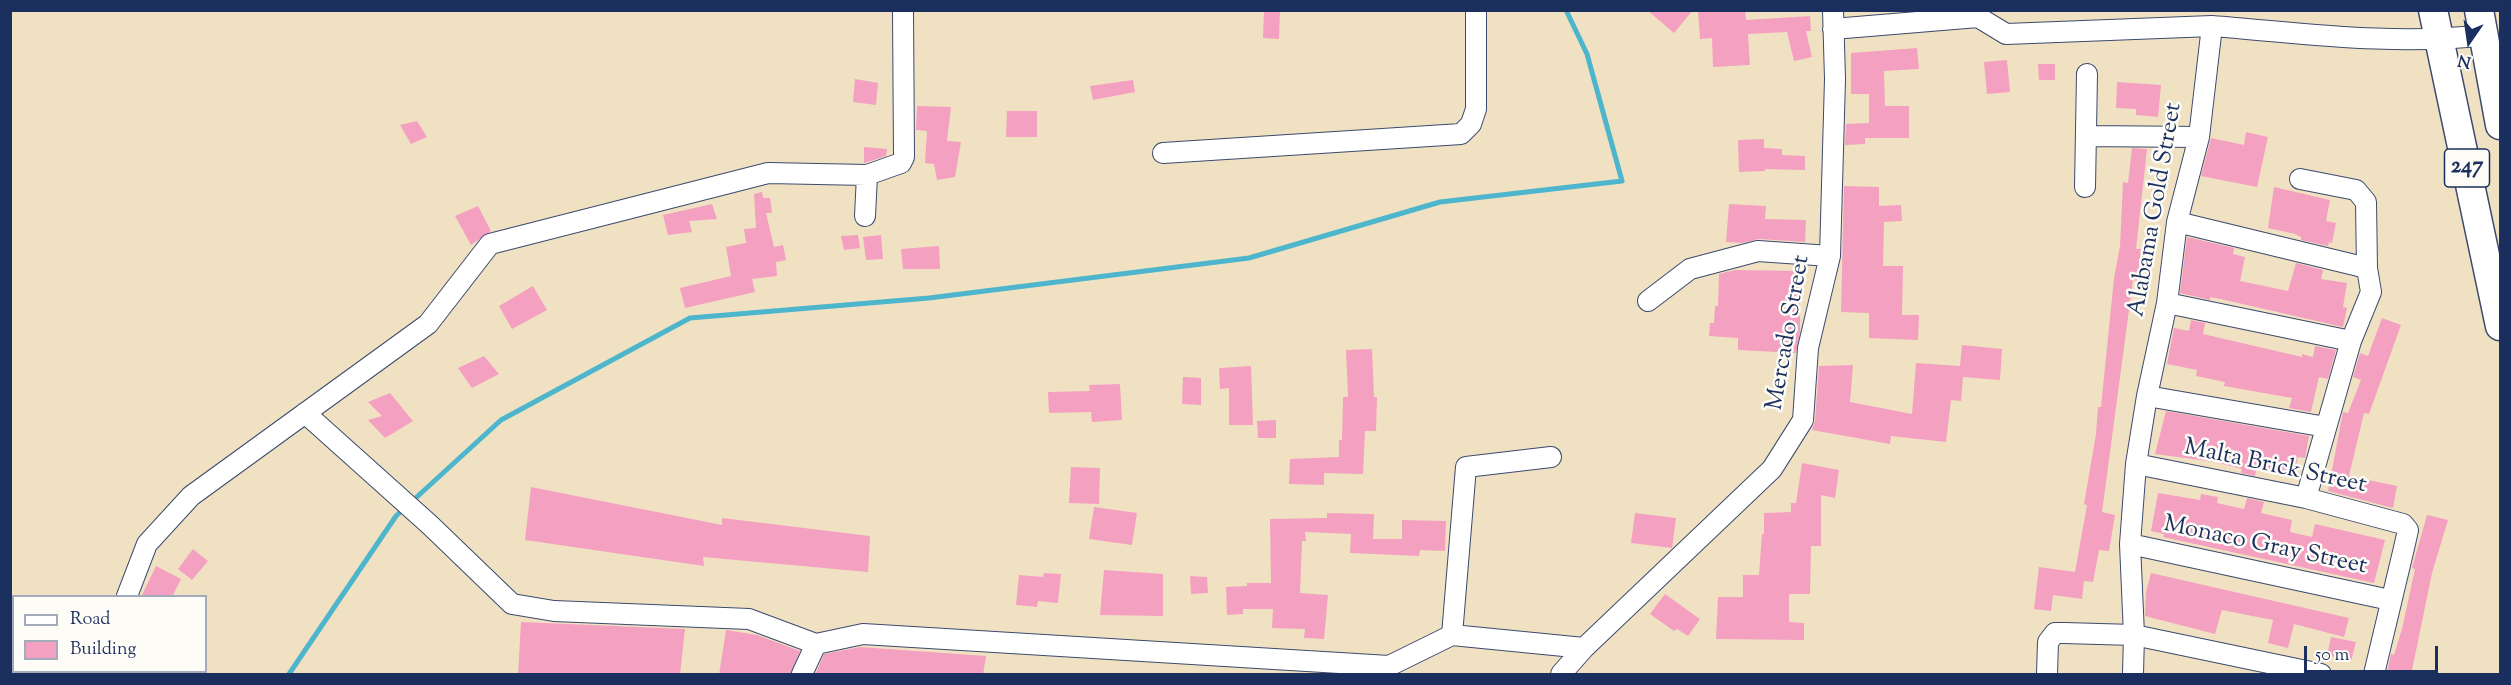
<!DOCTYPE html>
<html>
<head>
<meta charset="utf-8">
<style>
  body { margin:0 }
  #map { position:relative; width:2511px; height:685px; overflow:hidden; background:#f1e1c3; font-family:"Sorts Mill Goudy",serif }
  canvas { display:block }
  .frame { position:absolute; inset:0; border:12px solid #1b2f5e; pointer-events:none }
  .legend { position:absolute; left:12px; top:595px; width:195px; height:78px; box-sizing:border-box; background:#fdfcf7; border:2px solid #a3aaba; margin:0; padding:8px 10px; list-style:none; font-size:18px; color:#1b2f5e }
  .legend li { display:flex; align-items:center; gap:12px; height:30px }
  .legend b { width:30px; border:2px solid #a3aaba }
  .north { position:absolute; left:2439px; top:12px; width:60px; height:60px; -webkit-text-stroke:4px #fdfcf7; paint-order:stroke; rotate:193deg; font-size:16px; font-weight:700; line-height:24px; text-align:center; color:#1b2f5e }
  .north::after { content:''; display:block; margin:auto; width:21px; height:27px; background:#1b2f5e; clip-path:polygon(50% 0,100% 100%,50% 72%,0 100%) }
  .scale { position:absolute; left:2304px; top:646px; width:134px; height:27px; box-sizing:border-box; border:3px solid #1b2f5e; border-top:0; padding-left:8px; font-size:18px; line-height:21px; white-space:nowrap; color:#1b2f5e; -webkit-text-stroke:4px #fdfcf7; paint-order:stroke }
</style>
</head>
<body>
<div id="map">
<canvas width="2511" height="685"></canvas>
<div class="frame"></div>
<ul class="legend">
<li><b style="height:8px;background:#fff"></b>Road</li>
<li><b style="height:16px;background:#f4a0c0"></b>Building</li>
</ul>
<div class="north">N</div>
<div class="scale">50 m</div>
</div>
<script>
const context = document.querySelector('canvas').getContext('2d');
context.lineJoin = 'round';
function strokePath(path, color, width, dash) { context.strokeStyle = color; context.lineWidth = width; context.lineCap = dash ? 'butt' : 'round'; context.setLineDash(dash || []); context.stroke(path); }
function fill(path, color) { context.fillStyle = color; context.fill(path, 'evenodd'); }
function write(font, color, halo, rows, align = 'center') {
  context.font = font + ' "Sorts Mill Goudy",serif'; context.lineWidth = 5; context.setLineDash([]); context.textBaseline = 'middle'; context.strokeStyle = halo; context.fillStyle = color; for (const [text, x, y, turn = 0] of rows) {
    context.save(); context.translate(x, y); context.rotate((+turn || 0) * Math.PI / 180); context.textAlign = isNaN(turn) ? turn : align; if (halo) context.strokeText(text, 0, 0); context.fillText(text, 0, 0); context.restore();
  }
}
strokePath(new Path2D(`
  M289 674 396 516 501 420 690 318 929 298 1249 258 1440 202 1622 181 1587 54 1566 10`), '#4eb6cc', 5);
fill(new Path2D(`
  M1264 10H1280L1279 39 1263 38Z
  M1647 10H1693L1674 33Z
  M1698 10H1745L1746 20 1810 16 1811 31H1806L1812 57 1794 61 1787 32 1748 34 1750 65 1713 67 1712 38 1700 39Z
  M1917 48 1919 69 1884 71 1885 106H1909V138H1865V144L1845 145 1846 124 1869 123V94H1851V53Z
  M2007 60 2010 92 1987 94 1984 62Z
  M2038 64H2055V80H2039Z
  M855 79 878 83 876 105 853 102Z
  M1133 80 1135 92 1093 100 1090 86Z
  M2117 82 2161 85 2158 117 2136 115V109L2116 108Z
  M917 106 951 107 947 141 961 142 955 177 937 180 934 164 925 163 927 131 916 130Z
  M1007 111H1037V137H1006Z
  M417 121 427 137 411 144 400 125Z
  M2246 132 2268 137 2257 187 2201 176 2211 138 2244 145Z
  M1764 139V148L1782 149V155L1805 156V170L1765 169V171L1739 172 1738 140Z
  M864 147 887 149 886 156 864 163Z
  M2132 148 2147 149 2136 249H2141L2137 281 2133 280 2102 512 2115 515 2109 551 2099 550 2093 582 2084 581 2082 599 2053 595 2051 611 2034 609 2039 567 2075 572 2087 505 2084 504 2096 434 2098 407H2101L2114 278 2120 246 2123 182 2128 183Z
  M1844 186 1879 187V206L1901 205 1902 221 1884 222 1883 266H1903L1902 315H1919L1918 340 1869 338V313L1841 312Z
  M2274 187 2330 200 2326 221 2336 223 2332 243 2329 242 2328 246 2301 240V237L2295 234 2268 228Z
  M762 192 763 198H770L772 213H766L774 247 783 245 786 260 776 262 777 276 752 279 755 292 685 308 680 288 731 276 726 247 746 243 744 229 756 228 754 194Z
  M712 204 717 219 689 221 692 232 668 235 663 215Z
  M1729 204 1766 206 1765 219 1806 220 1805 242 1759 239 1742 243 1726 242Z
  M478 206 491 231 471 245 455 216Z
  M858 235 860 248 844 250 841 236Z
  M881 235 883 259 866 260 863 237Z
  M2187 237 2234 248 2233 254 2245 257 2240 281 2288 291 2296 263 2323 270 2321 279 2347 283 2343 307 2347 308 2343 327 2225 300 2210 297V300L2180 293Z
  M939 246 940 269H903L901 249Z
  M1735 270 1800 271V332L1796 353 1738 350V338L1709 336 1710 323H1714L1715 306H1718L1719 274Z
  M533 286 547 310 512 329 499 306Z
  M2382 318 2401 325 2369 414 2364 413 2349 476 2397 486 2393 508 2328 491 2343 412 2348 413 2361 380 2353 377 2360 353 2368 356Z
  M2191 320 2205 323 2203 334 2302 357V354L2313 357 2315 346 2336 350 2328 379 2319 377 2311 412 2289 408 2292 398 2224 386 2225 382 2196 376 2197 370 2167 364 2174 328 2189 331Z
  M1962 345 2002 349 2000 380 1963 377 1961 401 1951 400 1946 442 1891 436 1890 444 1812 430 1815 421 1819 366 1853 365 1850 402 1912 414 1916 363 1960 366Z
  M1372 349 1374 397H1377L1376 431H1365L1363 474 1324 473V485L1289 484 1290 459 1339 457V440H1342L1343 397H1348L1346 350Z
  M484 356 499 374 472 388 458 368Z
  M1251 366 1253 425H1229V388L1220 389 1219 368Z
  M1183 377 1201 378V405L1182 404Z
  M1120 384 1122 420 1092 422 1091 412 1049 413 1048 392 1090 391 1089 385Z
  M390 393 413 421 385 438 368 420 382 416 368 402Z
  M2166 411 2309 436 2305 458 2298 457 2294 475 2257 467 2255 476 2241 473 2242 469 2215 462 2155 454Z
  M1276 420V438H1258L1257 421Z
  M1802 463 1839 470 1835 498 1821 495V546H1811L1810 594H1789V622L1804 623V640L1716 639 1718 597H1743V575H1759L1762 534H1764V513L1791 512V503H1796Z
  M1071 467 1100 468 1099 504 1069 503Z
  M531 487 722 525V518L870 536 868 572 703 557 704 566 525 540Z
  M2158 493 2200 500 2201 494 2218 497 2217 503 2244 509 2247 498 2264 502 2261 513 2292 520 2290 532 2312 537 2315 524 2385 540 2374 583 2163 537 2164 534 2151 531Z
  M1094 507 1137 513 1132 545 1089 539Z
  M1327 513 1374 514 1373 539H1402V520L1446 521 1445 551 1420 550 1419 556 1350 553 1351 534 1305 532 1306 541H1302L1300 593 1328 595 1324 639 1304 638 1305 629 1272 628 1273 609H1243V614L1227 615 1226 587 1247 586V583H1271L1270 519 1327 518Z
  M1635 513 1676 518 1672 548 1631 543Z
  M2427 515 2448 520 2432 573 2411 675H2393L2387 673 2391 654 2394 655 2402 629 2415 569 2412 568Z
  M193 549 208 561 192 580 178 569Z
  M156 566 181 579 172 597H141Z
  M1104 570 1163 574V616L1100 615Z
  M1044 573 1061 574 1058 603 1038 601 1037 607 1016 605 1019 575 1043 577Z
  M2151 573 2349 618 2344 637 2294 624 2288 648 2268 643 2273 620 2222 610 2215 634 2145 616 2146 592Z
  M1190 576 1207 577 1208 593 1191 594Z
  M1665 594 1700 619 1688 636 1677 629 1674 631 1650 614Z
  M521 622 685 629 680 675H518Z
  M726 630 757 635 800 651 790 675H719Z
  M2331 637 2356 642 2351 661 2327 655Z
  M860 647 986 656 983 675H815L824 654Z`), '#f4a0c0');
const minor = new Path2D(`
  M1833 29 1978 17 2006 34 2212 26
  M2086 136 2199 137
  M1163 153 1461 134 1471 124 1476 109V10
  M2300 179 2356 190 2366 202 2367 268 2371 292 2351 341 2306 498
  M2085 187 2087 74
  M865 216 867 175
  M2177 222 2367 268
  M1648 301 1690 269 1758 251 1830 256
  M2167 303 2351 341
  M2147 396 2326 427
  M305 413 430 525 512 604 554 611 749 619 816 644 863 634 1389 666 1452 635 1584 648
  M2136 464 2306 498 2403 524 2408 530 2404 548 2374 674
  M2130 544 2390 600
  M127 596 147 544 191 496 428 324 490 244 768 173 867 175 901 163 904 157 903 10
  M1452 635 1466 467 1551 457
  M97 674 98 672
  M802 674 816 644
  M1561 674 1584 648 1772 469 1803 420 1808 348 1830 256 1835 79 1833 10
  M2047 674 2048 642 2055 633H2064L2134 635 2321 674
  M2133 674 2134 635 2130 544 2136 464 2147 396 2167 303 2177 222 2199 137 2212 26C2303 33 2394 46 2485 35`);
const highway = new Path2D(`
  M2433 10 2500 326
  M2479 10 2500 125`);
strokePath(minor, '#3b4a6d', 22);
strokePath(highway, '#3b4a6d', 31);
strokePath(minor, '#fff', 20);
strokePath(highway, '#fff', 28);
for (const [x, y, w] of [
  [2467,168,45]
]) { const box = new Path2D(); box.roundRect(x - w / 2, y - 19, w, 38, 4.5); context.fillStyle = '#fdfcf7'; context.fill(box); strokePath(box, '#1b2f5e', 1.5); }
write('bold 22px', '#1b2f5e', null, [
  ["247",2467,168]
]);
write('24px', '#1b2f5e', '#fdfcf7', [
  ["Alabama Gold Street",2157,210,-80],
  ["Mercado Street",1790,333,-80],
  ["Malta Brick Street",2275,468,12],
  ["Monaco Gray Street",2265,547,12]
]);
</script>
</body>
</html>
